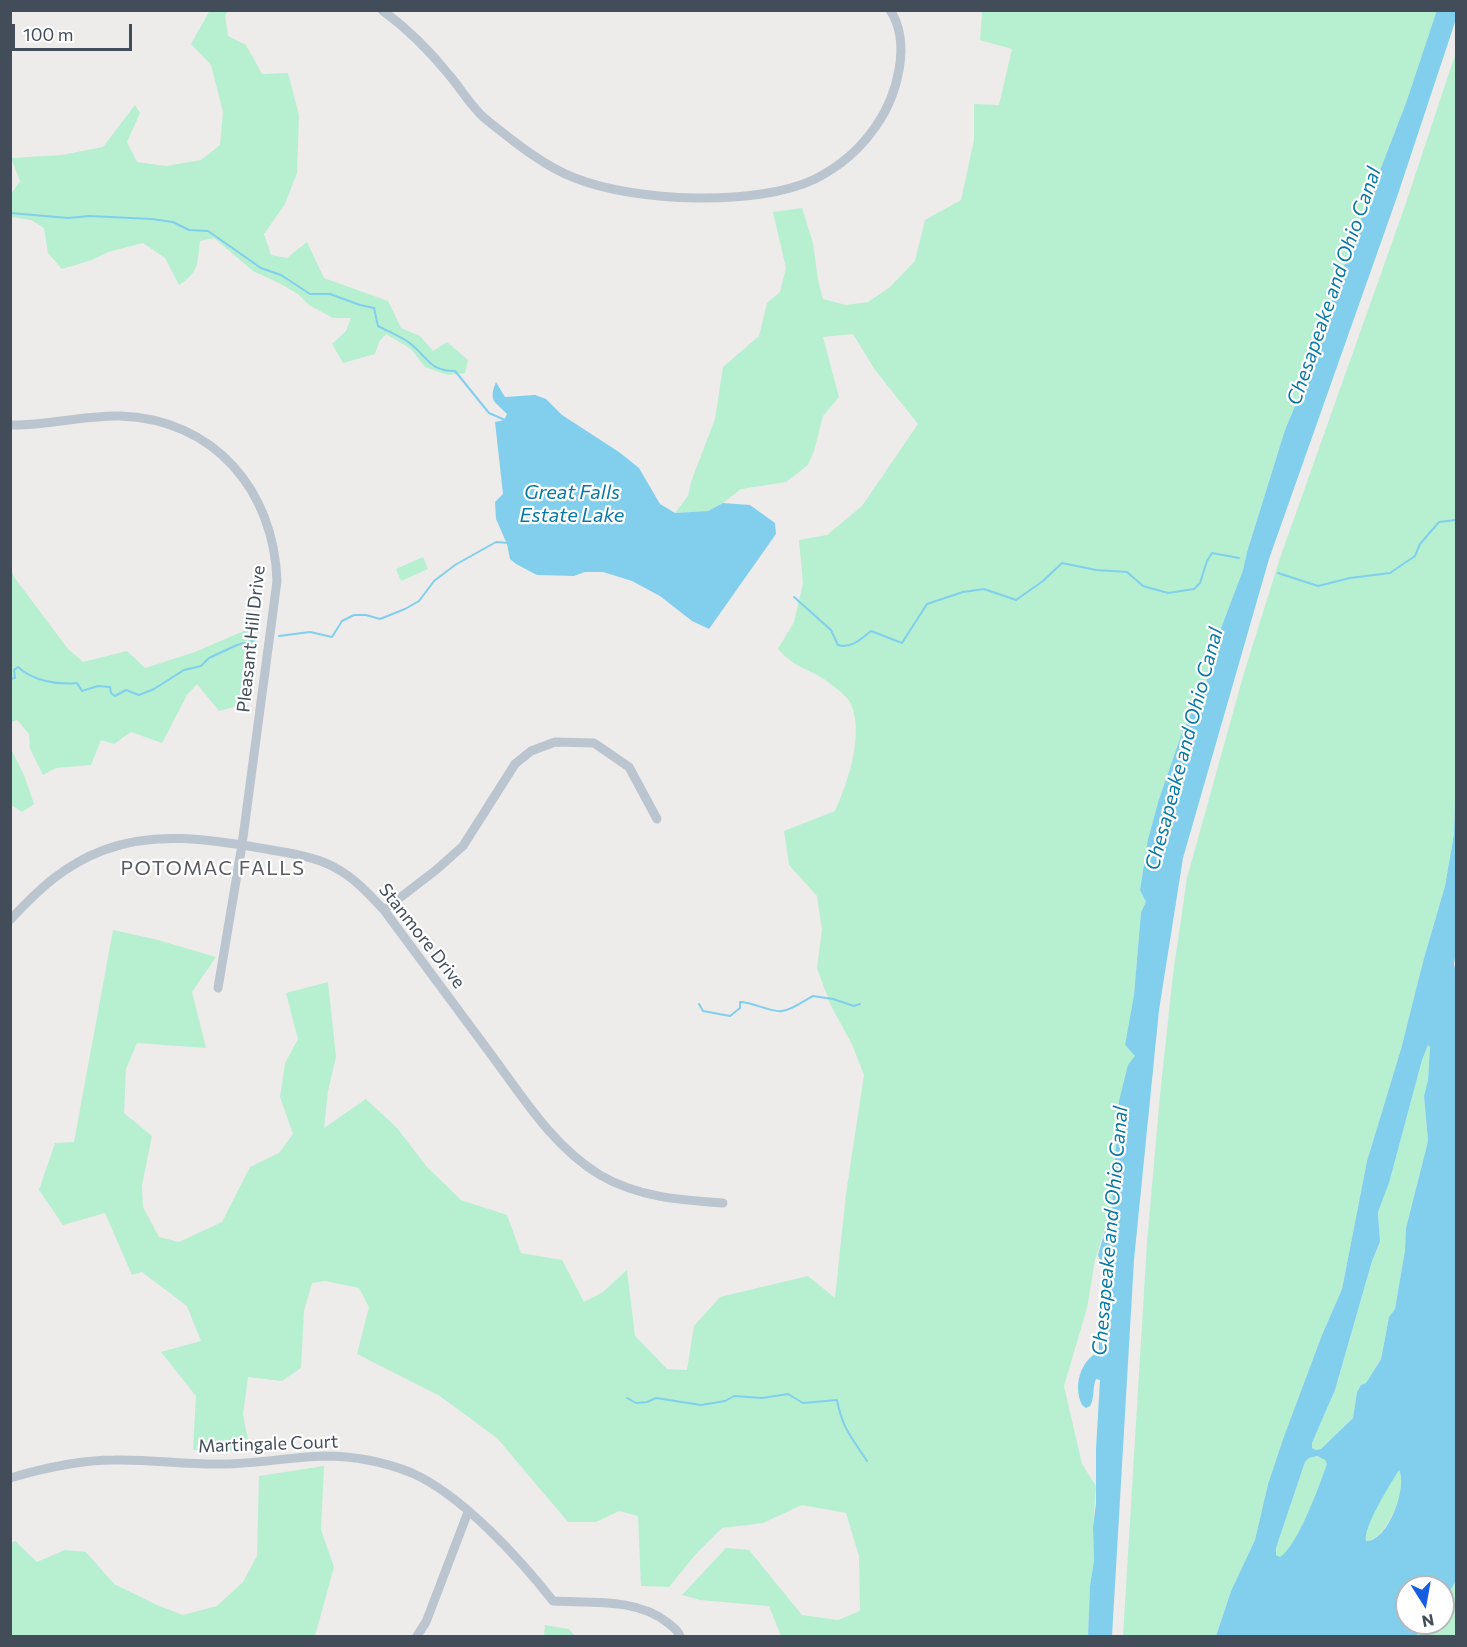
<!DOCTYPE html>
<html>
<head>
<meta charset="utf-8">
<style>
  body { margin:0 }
  #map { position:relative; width:1467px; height:1647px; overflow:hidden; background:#eeebeb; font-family:Commissioner,sans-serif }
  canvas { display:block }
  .frame { position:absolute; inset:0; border:12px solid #434d59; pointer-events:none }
  .north { position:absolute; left:1395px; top:1575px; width:60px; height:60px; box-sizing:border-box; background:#fff; border:2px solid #b4b8bd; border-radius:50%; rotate:169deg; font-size:16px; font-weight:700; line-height:24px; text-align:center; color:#434d59 }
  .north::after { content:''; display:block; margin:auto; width:21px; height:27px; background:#145edf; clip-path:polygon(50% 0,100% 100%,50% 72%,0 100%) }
  .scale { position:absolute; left:12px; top:24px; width:120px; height:27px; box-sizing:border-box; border:3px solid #434d59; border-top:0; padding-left:8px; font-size:18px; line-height:21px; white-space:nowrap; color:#434d59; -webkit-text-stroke:4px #fff; paint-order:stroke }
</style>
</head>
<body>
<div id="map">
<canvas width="1467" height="1647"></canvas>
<div class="frame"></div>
<div class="north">N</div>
<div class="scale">100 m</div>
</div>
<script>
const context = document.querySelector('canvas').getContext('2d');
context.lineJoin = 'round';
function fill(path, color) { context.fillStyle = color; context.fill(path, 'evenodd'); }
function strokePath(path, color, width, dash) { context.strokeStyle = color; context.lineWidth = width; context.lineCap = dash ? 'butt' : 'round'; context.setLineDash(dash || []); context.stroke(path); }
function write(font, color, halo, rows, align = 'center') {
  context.font = font + ' Commissioner,sans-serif'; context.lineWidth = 4.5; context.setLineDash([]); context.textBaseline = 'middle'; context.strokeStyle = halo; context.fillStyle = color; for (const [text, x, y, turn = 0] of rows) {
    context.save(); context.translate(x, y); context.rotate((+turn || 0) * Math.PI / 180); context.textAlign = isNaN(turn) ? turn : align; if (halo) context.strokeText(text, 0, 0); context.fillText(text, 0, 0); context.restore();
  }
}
fill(new Path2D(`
  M210 10 229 11 225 15 228 36 246 45 262 74 288 73 299 115 297 173 285 204 264 234 271 255 287 258 307 242 324 278 388 301 401 328 420 336 433 351 447 342 468 360 465 373 448 375 425 367 411 349 386 334 379 342 375 354 343 363 332 344 346 331 351 318H333L309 305 298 294 281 284 253 271 214 238 200 241C197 264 200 271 179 285L165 258 143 243 108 252 92 260 62 269 48 253 44 228 31 220 11 217V194L20 181 11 158 62 155 103 147 135 105 140 113 127 142 137 162 166 166 201 160 220 145 223 112 211 65 191 44Z
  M982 11H1437L1406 103 1357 230 1323 324 1307 377 1285 430 1247 552 1243 570 1215 644 1206 683 1183 731 1159 799 1148 839 1140 890 1146 902 1141 912 1134 995 1125 1045 1135 1056 1119 1101 1112 1206 1095 1260 1087 1308 1064 1386 1082 1464 1096 1486 1093 1527 1094 1560 1090 1586 1088 1636H781L769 1606 700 1600 682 1595 726 1548 749 1550 802 1615 838 1620 860 1611 859 1556 846 1513 802 1505 763 1523 722 1528 695 1555 669 1587 641 1586 638 1516 619 1511 596 1522H568L497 1438 440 1396 357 1354 369 1307 359 1288 325 1281 312 1283 304 1311 301 1368 282 1381 248 1377 243 1414 250 1451 193 1450 196 1396 161 1352 201 1341 187 1306 142 1272 132 1275 105 1213 63 1225 39 1190 55 1143 74 1142 113 930 158 940 216 957 192 992 206 1048 137 1043 126 1069 124 1113 152 1136 142 1185 143 1207 159 1237 179 1242 222 1222 250 1167 279 1153 293 1134 280 1097 285 1063 298 1039 286 993 328 982 336 1057 328 1091 324 1128 366 1099 397 1128 427 1167 461 1200 507 1215 521 1253 562 1260 584 1302 603 1292 627 1270 635 1336 667 1369 687 1370 694 1326 720 1297 808 1276 835 1298 846 1194 864 1075 852 1044 831 1006 817 968 822 930 817 896 789 865 784 831 835 811C848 782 864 735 851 704 848 696 831 684 824 679 805 667 795 668 778 649L794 622 803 583 799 540 827 535 862 506 918 424 875 370 853 334 823 337 839 397 823 416 814 451 808 465 786 482 741 489 723 503 708 511 675 513 688 496 691 482 715 419 723 367 759 336 767 303 780 292 786 268 773 212 802 208 813 243 818 280 823 299 846 305 868 302 890 287 915 261 925 220 961 200 974 140V104L999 105 1012 49 980 40Z
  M1456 52V765L1454 834 1445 886 1424 958 1401 1049 1367 1161 1342 1289 1322 1335 1283 1439 1268 1484 1255 1540 1231 1591 1216 1636H1123L1147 1242 1160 1095 1173 974 1187 878 1244 673 1280 558 1406 203Z
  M423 557 428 569 401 581 396 569Z
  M10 566 14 577 68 649 83 662 127 651 145 668 195 652 253 627 255 649 242 679 244 704 219 711 197 684 187 695 162 743 131 732 114 744 101 740 91 765 56 768 43 775 30 749 29 734 17 720 11 722Z
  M10 747 24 775 34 804 22 812 11 805Z
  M1428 1045 1430 1046 1428 1080 1424 1096 1428 1141 1406 1228 1405 1250 1395 1309 1389 1317 1381 1358 1366 1383 1361 1385 1357 1392 1353 1418 1321 1449 1316 1450 1312 1448V1443L1335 1390 1372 1261 1380 1243 1378 1212 1389 1182 1422 1060Z
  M1317 1456 1325 1460 1327 1464C1319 1487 1299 1543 1280 1558L1276 1555V1548L1305 1462 1309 1458Z
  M324 1466 321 1530 334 1567 315 1636H11V1543L15 1541 37 1562 65 1550 86 1552 114 1584 157 1605 183 1615 217 1606 243 1582 257 1556 259 1476Z
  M1399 1469C1409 1485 1387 1542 1365 1541 1363 1525 1390 1485 1399 1469Z
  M1456 1581V1636H1416L1425 1623H1443V1602Z
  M545 1625 569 1629 575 1636H544Z`), '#b7efd1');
fill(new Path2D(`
  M1437 10 1456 11V19L1397 197 1269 559 1183 858 1159 1010 1134 1260 1112 1636H1088L1090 1586 1094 1560 1093 1527 1096 1503V1449L1100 1380 1096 1379C1092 1388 1095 1398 1090 1406L1086 1408 1082 1405C1073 1385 1080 1362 1099 1351L1098 1311 1106 1277 1098 1255 1112 1206 1119 1101 1128 1065 1135 1056 1125 1045 1134 995 1141 912 1146 902 1140 890 1148 839 1159 799 1183 730 1206 683 1215 644 1243 570 1247 552 1285 430 1307 377 1323 324 1357 230 1406 103Z
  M496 382 505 397 535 395 546 399 562 415 619 452 639 468 660 504 675 513 708 511 723 503 750 505 775 523 776 534 709 629 692 621 660 596 632 581 603 572H585L574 576 537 575 516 564 510 559 507 544 496 519 495 502 503 494 495 422 504 420 507 414C495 401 488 402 496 382Z
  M1456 765V952L1454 964 1456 973V1581L1443 1602V1587H1407V1623H1425L1416 1636H1216L1231 1591 1255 1540 1268 1484 1283 1439 1322 1335 1342 1289 1367 1161 1401 1049 1424 958 1445 886 1454 834ZM1428 1045 1430 1047 1428 1080 1424 1096 1428 1141 1406 1228 1405 1250 1395 1309 1389 1317 1381 1359 1366 1383 1361 1385 1357 1392 1353 1418 1321 1449 1316 1450 1312 1448V1443L1335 1390 1372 1261 1380 1242 1378 1212 1389 1183 1422 1060ZM1317 1456 1325 1460 1327 1464C1319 1486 1298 1545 1280 1557L1276 1555V1548L1305 1462 1309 1458ZM1399 1470C1408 1486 1388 1542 1366 1541 1363 1527 1391 1483 1399 1470Z`), '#82cfed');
strokePath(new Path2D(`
  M10 213 68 218 89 216 152 219 173 222 189 230 208 231 261 268 281 275 310 294H330L360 305 374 308 378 326C389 332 403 337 412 345 429 359 430 371 455 371L489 413 505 420
  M1278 573 1318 586 1350 578 1390 573 1415 556 1420 544 1439 522 1456 520
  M794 597 831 630 838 645C851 649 861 639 871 631L902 643 927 604 963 592 984 589 1016 600 1043 581 1062 563 1096 570 1127 572 1143 586 1168 593 1194 589 1200 583 1207 561 1212 553 1239 558
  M279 636 310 632 332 637 342 621 354 615H366L380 619 405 609 419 601 434 581 455 565 496 542 509 543
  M10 679 15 678 14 670 18 667C33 681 58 685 77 683L82 691 98 686 110 687 111 693 115 696 126 690 139 695 154 689 184 670 201 666 209 658 237 645 256 640
  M699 1004 703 1011 730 1016 740 1008V1002C753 1002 772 1013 782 1011 794 1009 803 1001 813 996L833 999 854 1006 860 1004
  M627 1398 636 1403 647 1402 656 1398 701 1405 725 1401 734 1396 762 1398 788 1394 803 1403 837 1400C843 1430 851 1436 867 1461`), '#82cfed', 2);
strokePath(new Path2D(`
  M382 10C408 29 430 51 450 76 462 90 473 110 488 121 513 141 545 167 575 178 635 202 757 207 815 179 839 167 861 148 876 126 897 96 912 43 890 10
  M10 425C47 426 83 415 120 416 214 419 274 490 277 581L242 845 218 988
  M384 910 436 870 463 846 515 764 531 751 555 742 594 743 629 767 657 819
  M10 920C39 889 64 865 104 850 156 830 213 840 266 849 288 853 312 856 332 866 354 877 368 893 384 910 420 958 455 1006 490 1053 522 1096 553 1147 600 1175 638 1197 679 1200 723 1203
  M10 1478C44 1468 78 1460 114 1460 150 1459 187 1465 223 1464 257 1464 290 1457 323 1456 353 1456 385 1462 412 1473 462 1495 520 1559 553 1601 591 1603 637 1598 668 1623 673 1627 678 1630 680 1636
  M417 1636 426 1622 468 1512`), '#bbc5cf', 9);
write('18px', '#434d59', '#fff', [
  ["Pleasant Hill Drive",251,639,-84],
  ["Stanmore Drive",422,936,52],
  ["Martingale Court",268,1444,-2]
]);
write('italic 20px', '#097aa7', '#fff', [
  ["Chesapeake and Ohio Canal",1334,286,-71],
  ["Great Falls",572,492],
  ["Estate Lake",572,515],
  ["Chesapeake and Ohio Canal",1184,749,-75],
  ["Chesapeake and Ohio Canal",1110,1231,-85]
]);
context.letterSpacing = '1.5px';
write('20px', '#585b60', '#fff', [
  ["POTOMAC FALLS",213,868]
]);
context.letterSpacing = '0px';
</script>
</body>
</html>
